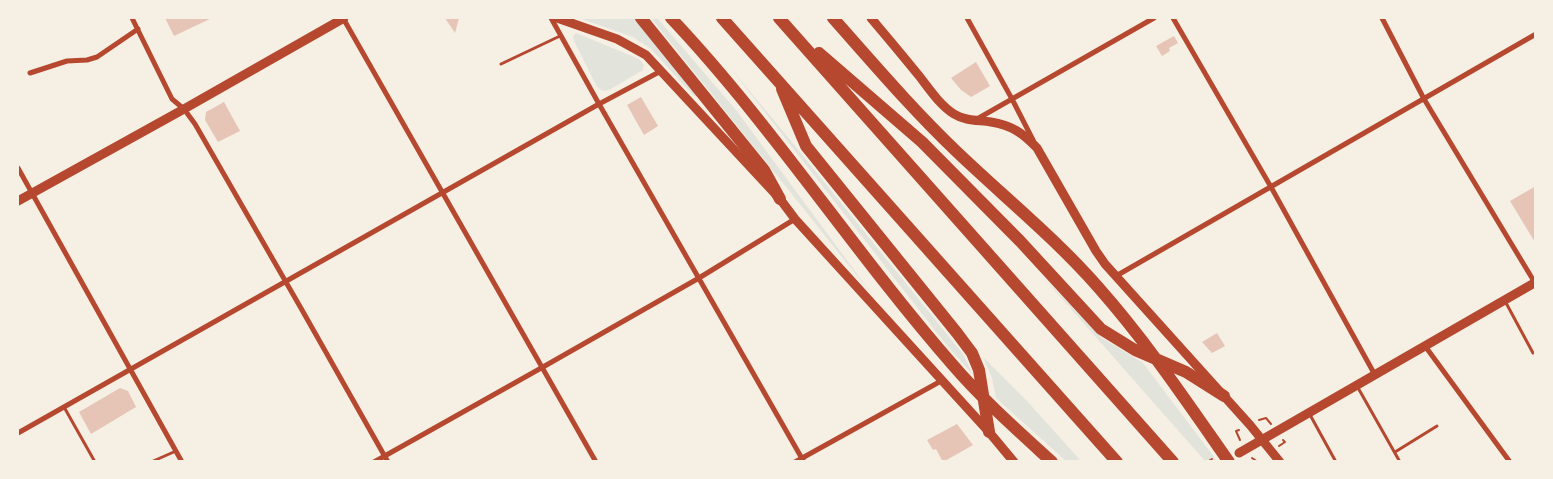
<!DOCTYPE html>
<html>
<head>
<meta charset="utf-8">
<style>
  body { margin:0 }
  #map { position:relative; width:1553px; height:479px; overflow:hidden; background:#f6efe4; font-family:"Alegreya Sans",sans-serif }
  canvas { display:block }
  .frame { position:absolute; inset:0; border:19px solid #f6efe4; pointer-events:none }
</style>
</head>
<body>
<div id="map">
<canvas width="1553" height="479"></canvas>
<div class="frame"></div>
</div>
<script>
const context = document.querySelector('canvas').getContext('2d');
context.lineJoin = 'round';
function fill(path, color) { context.fillStyle = color; context.fill(path, 'evenodd'); }
function strokePath(path, color, width, dash) { context.strokeStyle = color; context.lineWidth = width; context.lineCap = dash ? 'butt' : 'round'; context.setLineDash(dash || []); context.stroke(path); }
fill(new Path2D(`
  M579 18H635L700 96H694L650 48 633 37Z
  M651 18 658 19 736 110 874 297Z
  M576 33 639 59 644 65 643 70 609 90 603 91 597 87 574 41 573 36Z
  M728 65 796 147 963 354 973 375 944 342Z
  M1042 276 1102 338 1143 363 1217 461H1205Z
  M983 357 1027 401 1081 461H1066L996 398 992 378Z`), '#e2e4dc');
fill(new Path2D(`
  M165 18H212L174 36Z
  M445 18H459L455 33Z
  M1174 36 1178 43 1169 48 1170 51 1162 56 1156 46Z
  M976 62 990 86 971 97 961 90 951 78Z
  M641 97 658 126 644 135 627 105Z
  M224 102 240 131 218 142 205 120 206 112Z
  M1536 186V244L1510 201Z
  M1217 333 1225 346 1212 353 1202 342Z
  M120 388 128 391 136 407 91 434 79 412Z
  M957 424 973 445 943 462 936 449 933 450 927 440Z`), '#e6c5b7');
strokePath(new Path2D(`
  M1259 420 1266 418 1271 424
  M1239 430 1236 431 1240 440
  M1279 446 1285 442 1283 440
  M1252 458 1258 462
  M1207 462 1212 459`), '#b5482f', 2);
strokePath(new Path2D(`
  M501 64 560 36
  M1505 301 1533 353
  M1357 386 1400 462
  M64 407 95 462
  M1309 413 1336 462
  M1395 452 1437 426
  M151 462 176 451`), '#b5482f', 3);
strokePath(new Path2D(`
  M132 18 172 99 184 109 195 124 302 310 388 462
  M343 18 596 462
  M551 18 599 104 804 462
  M967 18 1012 99 1033 140
  M1173 18 1271 187 1375 375
  M1382 18 1424 99 1535 283
  M30 73 67 61 87 60 97 57 138 29
  M977 119 1154 18
  M18 168 182 462
  M1116 276 1536 34
  M1425 346 1510 462
  M18 433 599 104 661 71
  M374 462 543 367 699 278 795 219
  M795 462 941 381`), '#b5482f', 5);
strokePath(new Path2D(`
  M557 18 617 39 646 55 780 199 795 219 989 432 1014 462
  M871 18C887 37 904 57 920 77 930 90 940 105 954 114 965 121 978 120 991 122 1011 125 1023 133 1037 148L1096 251 1105 264 1250 425 1280 462
  M18 201 184 109 344 18
  M1239 453 1536 282`), '#b5482f', 9);
strokePath(new Path2D(`
  M641 18 764 170 780 199
  M671 18C773 126 854 252 952 364 982 399 1017 430 1052 462
  M722 18 1117 462
  M779 18 1173 462
  M833 18C873 63 912 109 956 151 1003 196 1054 237 1098 287 1146 341 1187 402 1229 462
  M819 53 922 142 1020 241 1101 329 1135 350 1186 372 1224 396
  M782 89 806 146 957 333 972 353 979 370 989 432`), '#b5482f', 12);
</script>
</body>
</html>
